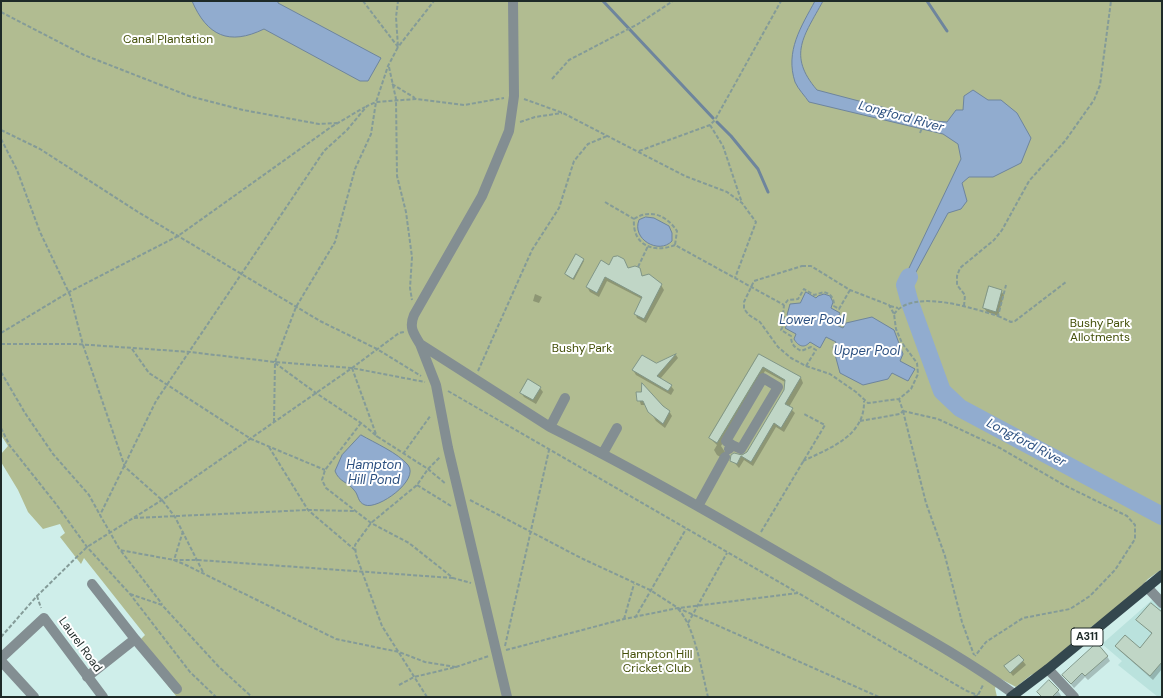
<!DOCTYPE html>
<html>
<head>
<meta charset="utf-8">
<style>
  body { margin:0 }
  #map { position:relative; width:1163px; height:698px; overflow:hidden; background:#cfeeea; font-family:"DM Sans",sans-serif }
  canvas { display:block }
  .frame { position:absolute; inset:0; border:2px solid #1e2a28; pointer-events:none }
</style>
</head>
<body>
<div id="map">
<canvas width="1163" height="698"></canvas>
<div class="frame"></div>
</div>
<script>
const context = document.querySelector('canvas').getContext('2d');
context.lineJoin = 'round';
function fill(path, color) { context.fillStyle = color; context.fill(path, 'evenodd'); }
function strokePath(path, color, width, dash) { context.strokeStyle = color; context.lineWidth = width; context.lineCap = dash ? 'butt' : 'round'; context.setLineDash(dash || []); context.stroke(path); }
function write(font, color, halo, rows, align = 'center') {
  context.font = font + ' "DM Sans",sans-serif'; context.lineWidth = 4; context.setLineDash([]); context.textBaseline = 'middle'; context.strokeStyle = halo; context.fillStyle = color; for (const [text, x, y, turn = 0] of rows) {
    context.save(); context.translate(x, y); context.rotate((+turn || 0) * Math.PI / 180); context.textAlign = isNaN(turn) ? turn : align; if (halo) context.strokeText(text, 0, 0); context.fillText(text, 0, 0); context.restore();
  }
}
fill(new Path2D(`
  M1160 593 1162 596V697H1158L1118 665 1122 661 1102 644Z`), '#bae2dd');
fill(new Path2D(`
  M1 1H1162V569L1148 579 1136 593 1074 640V643L1039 672 1031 675 1016 687 1001 679 995 688 997 697 176 696 161 677 141 639 145 635 84 558 81 564 60 537 65 533 60 524 43 529 28 512 18 490 1 462V454L8 446 1 435Z`), '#b1bc91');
const water = new Path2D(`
  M192 1H278V3L381 58 368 81H360L264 29C229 46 207 36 192 1Z
  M815 1H823C804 36 787 55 817 90L935 121 947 122 956 110H963L964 96 973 90 988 100H1001L1017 113 1031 138 1021 163 993 177H969L962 183 967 201 961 209 948 213 910 283 916 299H903L900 287 961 159 958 144 943 134 809 102C805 96 798 89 795 82 785 51 801 27 815 1Z
  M646 217 654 218 669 226 672 233V241C659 255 631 239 639 220Z
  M806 292 816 298 818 296 824 294 830 296 833 302 831 308 840 313 834 324 843 328 846 323 872 317 894 330 903 354 900 361 915 369 908 381 892 373 888 379 863 385 840 373 833 347 836 342 826 337 820 348 810 342C804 349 798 346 794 339L796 334 785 328 791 319 787 315 790 304 800 303Z
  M361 435C375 443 398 453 408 465 420 480 378 510 365 505 357 502 359 495 354 490 348 482 339 482 335 471L342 455Z`);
fill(water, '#91accf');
strokePath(water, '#6e859d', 1);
fill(new Path2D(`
  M583 259 584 261 574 280 567 276 566 274Z
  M609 266 639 269 643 277 661 285 664 290 646 323 637 318 635 313 642 299 607 281 599 297 590 292 587 287Z
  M1001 291 1004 295 998 316 987 312 984 308Z
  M535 294 542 297 539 303 533 301Z
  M676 355 678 358 660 379 671 386 674 390 671 395 636 375 633 370 656 365Z
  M759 355 801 378 803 383 789 407 795 413 784 432 776 427 753 466 744 460 739 468 732 460 747 453 786 388 785 382 765 371 721 446 725 452 722 458 717 455 714 450 717 445 710 438Z
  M540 388 543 392 536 404 524 397 521 393Z
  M637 393 669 411 672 416 665 428 656 421 646 405H641Z
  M1162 614V669L1153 680 1119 650 1117 646 1140 649 1153 635 1138 620Z
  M1019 656 1026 665 1013 676 1005 666Z
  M1107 656 1110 661 1088 680 1085 677 1074 688 1063 675Z
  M1049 681 1058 691 1062 697H1041L1038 692Z`), '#0003');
strokePath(new Path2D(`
  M603 1 713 118
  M927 1 947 31
  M717 122 731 136 758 169 768 192`), '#6e859d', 3);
strokePath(new Path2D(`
  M909 277 905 285 909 300 942 391 960 408 1162 516`), '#91accf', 18);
const building = new Path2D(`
  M576 254 584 259 573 279 565 274Z
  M618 256 624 259 628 268 635 266 638 267 640 268 642 276 649 274 662 284 644 319 634 314 642 297 605 277 597 293 586 287 601 260 609 265 613 257Z
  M989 286 1002 290 996 312 983 308Z
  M676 354 657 376 672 385 668 391 632 370 642 355 656 363Z
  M759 354 801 377 785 404 793 408 781 428 774 423 751 462 741 456 737 464 730 461 731 455 734 453 742 455 747 452 784 390 785 380 763 367 717 443 709 438Z
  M528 379 541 387 533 400 520 393Z
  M642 383 663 406 670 411 663 424 648 412 643 401H637L636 392H641Z
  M1151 603 1162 612V662L1150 676 1115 646 1125 635 1140 648 1152 633 1136 620Z
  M1097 643 1108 656 1085 676 1082 673 1071 684 1062 675Z
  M1019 655 1024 660 1010 673 1004 666Z
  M1049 680 1059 690 1052 697H1042L1037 692Z`);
fill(building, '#c0d6c6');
strokePath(building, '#819687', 1);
strokePath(new Path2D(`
  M363 1 398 47 434 1
  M1 12 84 55 189 96 243 110 319 124 337 123
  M389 67 396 99 397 176 406 212 412 257 410 288 412 300
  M552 79 569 60 638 24 673 1
  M392 84 415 98
  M524 99 563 113 685 176 727 192 742 203 756 222 735 278
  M520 122 535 117 562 113
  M710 125 723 146 742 203
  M1 130 40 149 138 212 320 321 377 349 421 376
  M920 133 927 115
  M1 139 17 170 40 232 70 295 83 345 125 467 162 500 175 517 203 572
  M639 151 710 125 715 120 781 1
  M605 202 634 219C632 244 652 254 675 245L784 305
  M634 219C651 208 667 216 677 231L675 245
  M802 266H811L850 290 889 305 894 314 896 329 902 343 917 363 918 374 911 389 899 399 868 403 856 392 830 374 806 366 791 358 778 347 760 322 749 315 744 309V302L754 281Z
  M638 267 648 246
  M890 306 898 308
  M964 306 965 295 957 285V276L960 268 994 240 1002 230 1029 181 1065 141 1094 100 1100 85 1111 1
  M894 314C913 288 972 308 998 316L1006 285
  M998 316 1011 322 1015 321 1066 282
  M1 333 69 292 178 236 331 127 365 107
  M1 344H76L190 352 275 362 352 368 425 382
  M132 349 149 373 251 439 325 470
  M275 363 316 393 361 423 378 437 428 469 446 484
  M806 366 816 350 811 347 801 351C794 347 791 344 791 336L781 330 786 320 783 315 784 305 788 300 798 299 804 289 814 295 824 292C831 294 834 298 834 306L839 309 850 290
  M352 368 377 437
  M478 371 532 250 559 208 574 161 588 144 607 136
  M1 372 25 413 53 454 89 495 100 515
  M448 391 798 593
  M903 411 938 419 1000 448 1064 485 1127 516 1135 525V539L1115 570 1090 596 1070 609 1023 618 986 642 975 656
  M903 411 926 503 945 556 962 622 974 655
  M860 421 900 414 903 411 899 399
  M274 422 275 362 296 307 335 242 355 169 371 134 376 102 388 66 398 47 396 17 398 1
  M361 423 325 470 322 480 326 488 371 523 409 543 453 578 471 583
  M1 428 10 446 56 504 87 547 130 594 190 672 216 697
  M269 447 308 510 355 550
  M403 454 431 415
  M803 461C830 448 865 436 864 401
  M417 485 451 506
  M470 500 581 558 650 590 678 608 879 697
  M134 518 308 510 355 511
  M183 531 174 560H198L453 578
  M761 532 825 425 804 414
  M121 551 162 604
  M130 594 162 605 219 667 252 697
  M37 596 41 608
  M678 609C695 626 702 673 708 697
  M635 618 686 529
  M624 619 634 584
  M688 623 727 553
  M1 637 37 596 87 547 162 500 352 368 399 333 404 332
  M505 646 549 450
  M506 650 624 619 678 608 798 593 967 691 978 695
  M456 667 425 662 399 652 336 639 186 565 174 560 120 550 100 515 156 401 324 151 347 130 367 106 376 102 416 99 464 105 504 98
  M399 685 414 677 456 667 489 656
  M427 697 382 626 356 555 355 545 371 523 417 485 428 469 440 457
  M973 697 978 695 983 685`), '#849b98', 2, [4, 2]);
strokePath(new Path2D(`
  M513 1 514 96 509 131 482 196 414 315C409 327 413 333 420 344L550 427
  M420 344 436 385 448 448 507 697
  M565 398 550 427C646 475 738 529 831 583 892 619 956 652 1014 694
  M729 449 732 445 726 441 763 378 778 387 741 449 732 445
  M603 453 617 428
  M698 506 725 457
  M1147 587 1162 603
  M135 639 177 689
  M1 658 44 618 103 697
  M1 661 34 697
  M1048 669 1074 697
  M87 677 135 639 92 584`), '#838e92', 10);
strokePath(new Path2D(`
  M1011 697 1048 669 1162 575`), '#34474e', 10);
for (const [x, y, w] of [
  [1087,637,32]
]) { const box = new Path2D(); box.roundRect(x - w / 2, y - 9, w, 18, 3); context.fillStyle = '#fff'; context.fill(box); strokePath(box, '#1e2a28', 1); }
write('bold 11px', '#1e2a28', null, [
  ["A311",1087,637]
]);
write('12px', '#44500a', '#fff', [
  ["Canal Plantation",168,40],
  ["Bushy Park",1100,324],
  ["Allotments",1100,338],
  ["Bushy Park",582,349],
  ["Hampton Hill",657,655],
  ["Cricket Club",657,669]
]);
write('12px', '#1e2a28', '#fff', [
  ["Laurel Road",80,645,54]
]);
write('italic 13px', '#2c5080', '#fff', [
  ["Longford River",901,117,15],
  ["Lower Pool",812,321],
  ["Upper Pool",867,352],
  ["Longford River",1026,443,28],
  ["Hampton",374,466],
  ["Hill Pond",374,481]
]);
</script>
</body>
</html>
